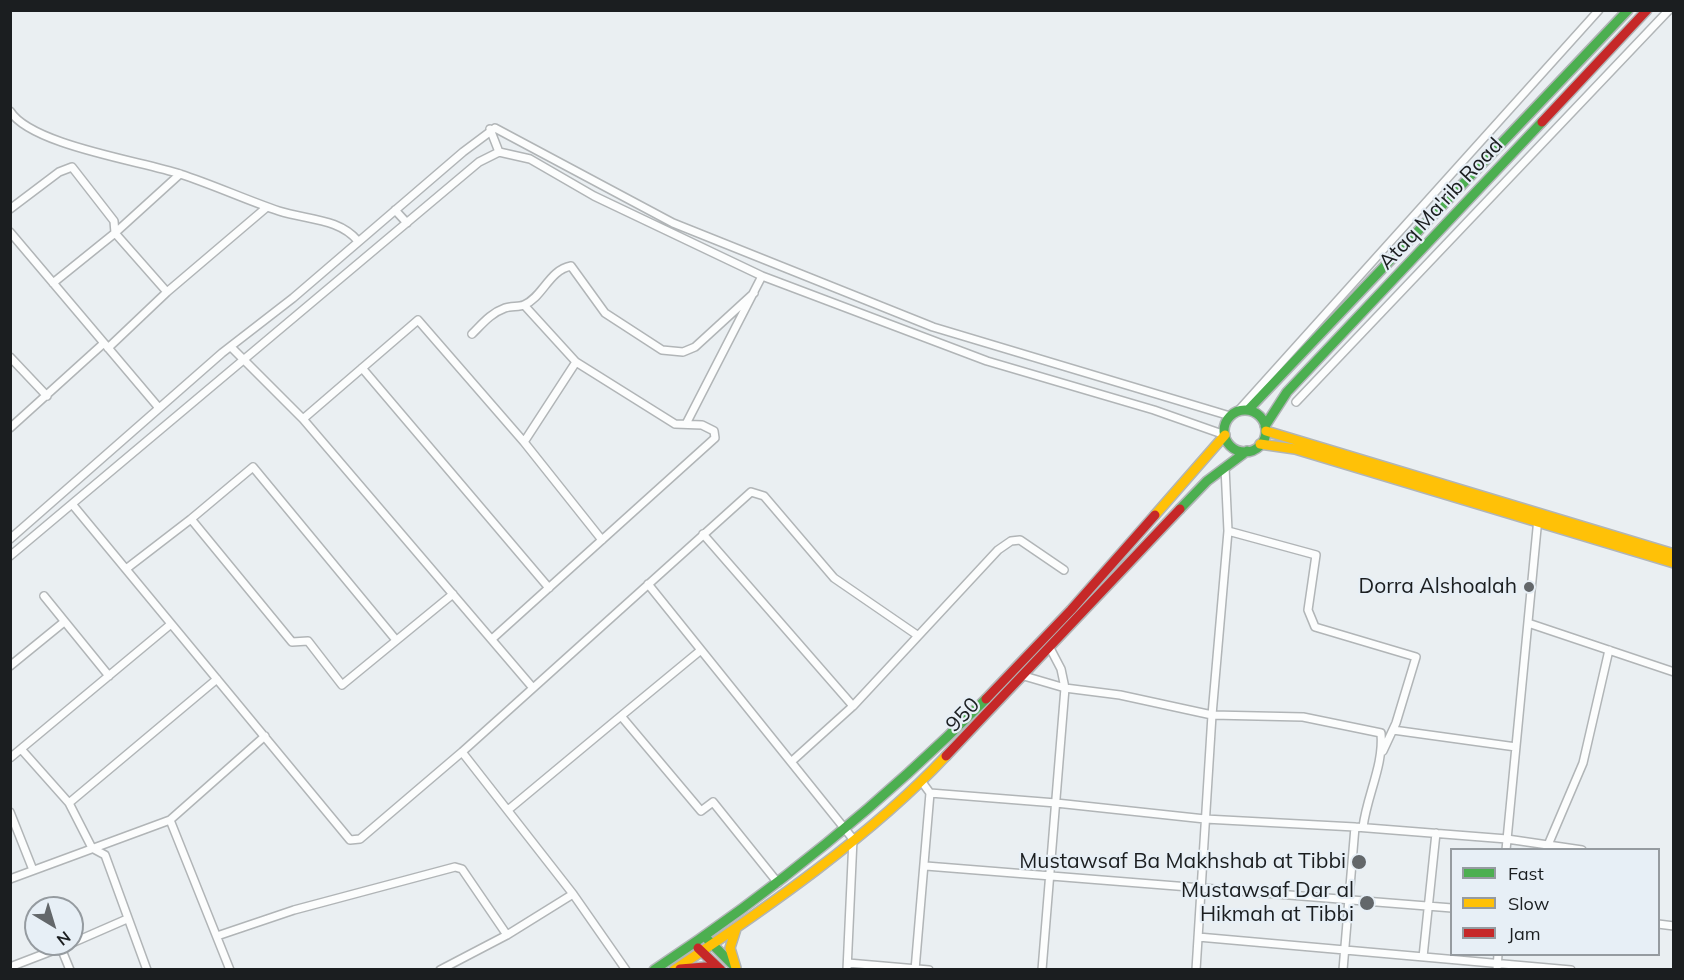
<!DOCTYPE html>
<html>
<head>
<meta charset="utf-8">
<style>
  body { margin:0 }
  #map { position:relative; width:1684px; height:980px; overflow:hidden; background:#eaeff2; font-family:Mulish,sans-serif }
  canvas { display:block }
  .frame { position:absolute; inset:0; border:12px solid #1b1e20; pointer-events:none }
  .legend { position:absolute; left:1450px; top:848px; width:210px; height:108px; box-sizing:border-box; background:#e7eff6; border:2px solid #959ba0; margin:0; padding:8px 10px; list-style:none; font-size:18px; color:#1b1e20 }
  .legend li { display:flex; align-items:center; gap:12px; height:30px }
  .legend b { width:30px; border:2px solid #959ba0 }
  .north { position:absolute; left:24px; top:896px; width:60px; height:60px; box-sizing:border-box; background:#e7eff6; border:2px solid #959ba0; border-radius:50%; rotate:142deg; font-size:16px; font-weight:700; line-height:24px; text-align:center; color:#1b1e20 }
  .north::after { content:''; display:block; margin:auto; width:21px; height:27px; background:#63676a; clip-path:polygon(50% 0,100% 100%,50% 72%,0 100%) }
</style>
</head>
<body>
<div id="map">
<canvas width="1684" height="980"></canvas>
<div class="frame"></div>
<ul class="legend">
<li><b style="height:8px;background:#4caf50"></b>Fast</li>
<li><b style="height:8px;background:#ffc107"></b>Slow</li>
<li><b style="height:8px;background:#c62828"></b>Jam</li>
</ul>
<div class="north">N</div>
</div>
<script>
const context = document.querySelector('canvas').getContext('2d');
context.lineJoin = 'round';
function strokePath(path, color, width, dash) { context.strokeStyle = color; context.lineWidth = width; context.lineCap = dash ? 'butt' : 'round'; context.setLineDash(dash || []); context.stroke(path); }
function write(font, color, halo, rows, align = 'center') {
  context.font = font + ' Mulish,sans-serif'; context.lineWidth = 4.5; context.setLineDash([]); context.textBaseline = 'middle'; context.strokeStyle = halo; context.fillStyle = color; for (const [text, x, y, turn = 0] of rows) {
    context.save(); context.translate(x, y); context.rotate((+turn || 0) * Math.PI / 180); context.textAlign = isNaN(turn) ? turn : align; if (halo) context.strokeText(text, 0, 0); context.fillText(text, 0, 0); context.restore();
  }
}
const street = new Path2D(`
  M10 111C31 145 141 161 180 174 214 185 246 200 279 211 307 220 339 218 358 241
  M490 129 499 152
  M10 209 59 172 72 167 114 221 115 233 167 292
  M395 210 407 223
  M10 232 104 343
  M53 283 115 233 180 174
  M524 305 576 362
  M472 334C483 323 491 313 505 308 511 306 519 307 524 305 543 297 549 270 571 266L605 313 662 350 683 352 695 347 754 293
  M231 347 303 419 533 688
  M108 348 167 292 267 207
  M10 357 47 396
  M362 368 549 588
  M1296 402 1669 10
  M1238 411 1599 10
  M303 419 418 320 524 442 602 540
  M686 424 762 276
  M10 428 104 343 159 408
  M72 504 350 840 360 839 462 752 751 492 764 496 834 578 917 635
  M191 519 253 467 396 640
  M1228 531 1316 555 1308 610 1315 627 1416 657 1396 723 1383 751
  M703 534 853 706 791 762
  M10 539 222 353 293 298 463 152 495 128 673 223 933 327 1230 416
  M10 556 479 162 499 152 530 159 594 196 762 276 987 361 1154 410 1225 435
  M126 569 191 519 292 642 308 641 342 685 453 594
  M648 584 853 839 847 970
  M44 596 109 676
  M1528 623 1674 672
  M492 639 715 438 714 431 702 425 675 424 576 362 524 442
  M10 666 64 622
  M1024 676 1065 688 1120 695 1212 715 1303 717 1381 733C1384 765 1367 795 1363 827
  M853 706 998 550 1011 541 1020 540 1064 570
  M621 716 701 650
  M1393 730 1516 747
  M21 749 69 803 92 848 105 855 147 970
  M462 752 573 894 626 970
  M10 758 171 624
  M930 793 1056 803 1205 819 1355 827 1507 839 1582 850
  M69 803 217 679
  M508 810 621 716 701 811 713 802 778 883
  M10 812 33 870
  M170 820 230 970
  M1548 845 1583 763 1609 650
  M1506 850 1538 518
  M926 866 1452 908
  M10 879 170 820 265 736
  M1658 924 1674 926
  M217 936 294 910 455 867 462 869 507 935
  M1198 937 1571 970
  M72 943 127 919
  M61 948 70 970
  M1423 957 1436 833
  M848 963 929 970
  M10 967 70 944
  M440 970 507 935 573 894
  M915 970 930 793 922 782
  M1042 970 1065 688 1061 669 1050 648
  M1196 970 1212 715 1228 531 1225 467
  M1343 970 1355 827
  M1497 970 1498 954`);
const fast = new Path2D(`
  M1248 410 1628 10
  M1224 431a21 21 0 1 1 42 0a21 21 0 1 1-42 0Z
  M1265 426 1287 392 1542 122
  M1180 509 1207 481 1247 451
  M708 940 734 966
  M654 970C774 891 884 801 986 699`);
const slow = new Path2D(`
  M1266 431 1674 554
  M1260 444 1295 449 1674 563
  M1155 515 1225 435
  M736 929 730 948 736 968
  M674 970C765 909 871 836 946 756`);
const jam = new Path2D(`
  M1542 122 1647 10
  M986 699 1071 610 1155 515
  M946 756 1180 509
  M698 948 721 970
  M680 969 705 967 713 970`);
strokePath(street, '#b1b5b7', 10);
strokePath(fast, '#b1b5b7', 12);
strokePath(slow, '#b1b5b7', 12);
strokePath(jam, '#b1b5b7', 12);
strokePath(street, '#fcfdfd', 7);
strokePath(fast, '#4caf50', 9);
strokePath(slow, '#ffc107', 9);
strokePath(jam, '#c62828', 9);
for (const [x, y, r, color] of [
  [1529,587,6,"#63676a"],
  [1359,862,8,"#63676a"],
  [1367,903,8,"#63676a"]
]) { const dot = new Path2D(); dot.arc(x, y, r, 0, 2 * Math.PI); context.fillStyle = color; context.fill(dot); strokePath(dot, '#e7eff6', 2); }
write('21px', '#1b1e20', '#e7eff6', [
  ["Ataq Ma'rib Road",1441,204,-47],
  ["950",963,715,-46]
]);
write('21px', '#1b1e20', '#e7eff6', [
  ["Dorra Alshoalah",1517,587],
  ["Mustawsaf Ba Makhshab at Tibbi",1346,862],
  ["Mustawsaf Dar al",1354,891],
  ["Hikmah at Tibbi",1354,915]
], 'right');
</script>
</body>
</html>
